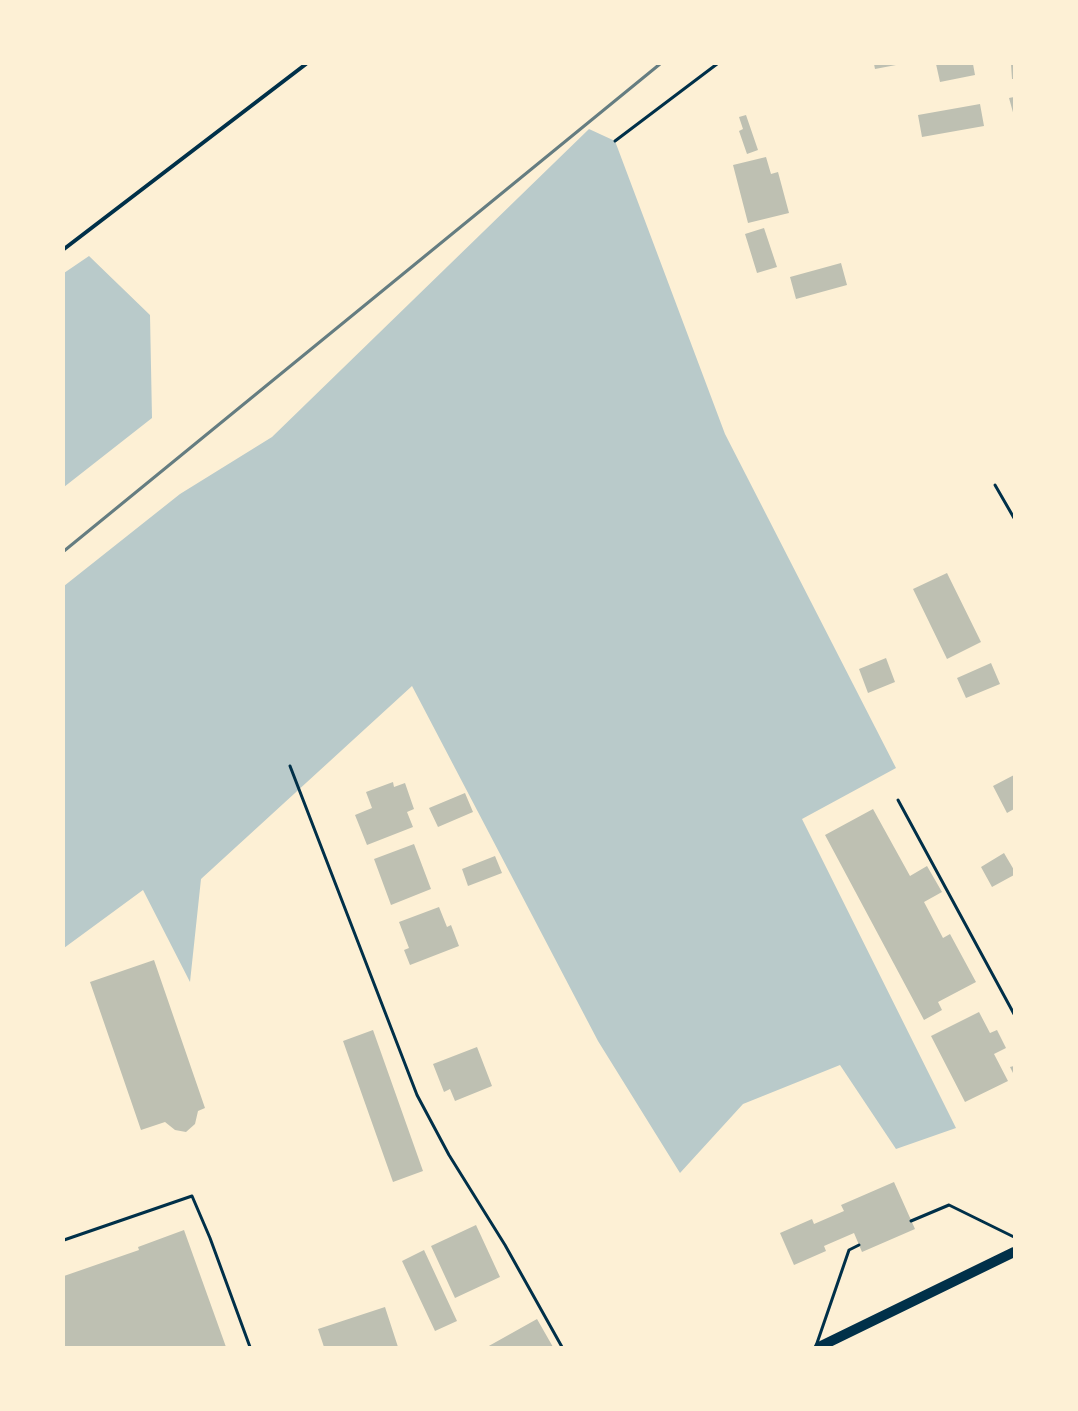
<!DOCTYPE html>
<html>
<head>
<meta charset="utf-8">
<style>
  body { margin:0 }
  #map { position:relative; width:1078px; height:1411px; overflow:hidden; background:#fdf0d5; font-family:"Noto Sans",sans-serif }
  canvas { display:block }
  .frame { position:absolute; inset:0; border:65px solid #fdf0d5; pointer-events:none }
</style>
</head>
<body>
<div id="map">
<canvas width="1078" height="1411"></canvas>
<div class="frame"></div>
</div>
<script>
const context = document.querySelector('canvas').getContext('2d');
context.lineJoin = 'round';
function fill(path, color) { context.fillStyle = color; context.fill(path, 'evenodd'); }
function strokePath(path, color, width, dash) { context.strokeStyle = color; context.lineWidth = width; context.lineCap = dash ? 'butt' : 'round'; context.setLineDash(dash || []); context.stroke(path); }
fill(new Path2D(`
  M589 129 615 141 725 434 896 768 802 819 956 1128 896 1149 840 1065 743 1104 680 1173 598 1041 412 686 201 879 190 982 143 890 64 948V586L180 494 272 437Z
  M89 256 150 315 152 418 64 487V273Z`), '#b9caca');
fill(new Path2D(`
  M874 64H896V65L875 69Z
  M936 64H973L975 75 940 82Z
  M1011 64H1014V79H1012Z
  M1014 97V116L1009 98Z
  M980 104 984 126 922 137 918 115Z
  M746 115 758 150 747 154 739 131 743 129 739 117Z
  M766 157 771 174 778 172 789 213 748 223 733 165Z
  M764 228 777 267 757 273 745 234Z
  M841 263 847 285 796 299 790 277Z
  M947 573 981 642 947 659 913 589Z
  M886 658 895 682 868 693 859 669Z
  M991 663 1000 684 966 698 957 678Z
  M1014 775V809L1007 813 993 786Z
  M393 782 394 787 405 783 414 809 407 812 413 827 367 845 355 815 372 808 366 792Z
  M465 793 473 812 438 827 429 808Z
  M873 809 910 876 927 866 942 892 924 902 943 938 950 934 976 982 938 1002 942 1010 924 1020 825 835Z
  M414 844 431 889 391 905 374 859Z
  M1004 853 1014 870V875L992 887 981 867Z
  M495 856 502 873 468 886 462 869Z
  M439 907 447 927 451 925 459 946 410 965 404 950 409 948 399 922Z
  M154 960 205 1108 198 1111 195 1124 186 1132 175 1130 165 1122 141 1130 90 982Z
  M979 1012 990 1033 997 1030 1006 1048 994 1054 1008 1081 965 1102 931 1036Z
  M373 1030 423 1171 393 1182 343 1041Z
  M477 1047 492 1086 455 1101 450 1089 444 1092 433 1064Z
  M1014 1066V1075L1010 1067Z
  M894 1182 915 1229 862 1252 854 1233 824 1246 826 1251 794 1265 780 1233 812 1219 814 1224 844 1211 841 1205Z
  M476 1225 500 1277 455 1298 431 1246Z
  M184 1230 226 1347H64V1276L139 1250 138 1247Z
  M424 1250 457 1321 435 1331 402 1261Z
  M385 1307 398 1347H324L318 1329Z
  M537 1319 553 1347H487Z`), '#bec0b2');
strokePath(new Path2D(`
  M615 141 717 64
  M995 485 1014 518
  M290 766 417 1095 449 1155 505 1245 562 1347
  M898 800 1014 1014
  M911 1221 949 1205 1014 1237
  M64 1240 192 1196 210 1238 250 1347
  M816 1346 849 1250 859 1245`), '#003049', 3);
strokePath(new Path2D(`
  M64 249 306 64`), '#003049', 4);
strokePath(new Path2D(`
  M819 1347 1014 1252`), '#003049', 10);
strokePath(new Path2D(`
  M64 551 660 64`), '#657d81', 3);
</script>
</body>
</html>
